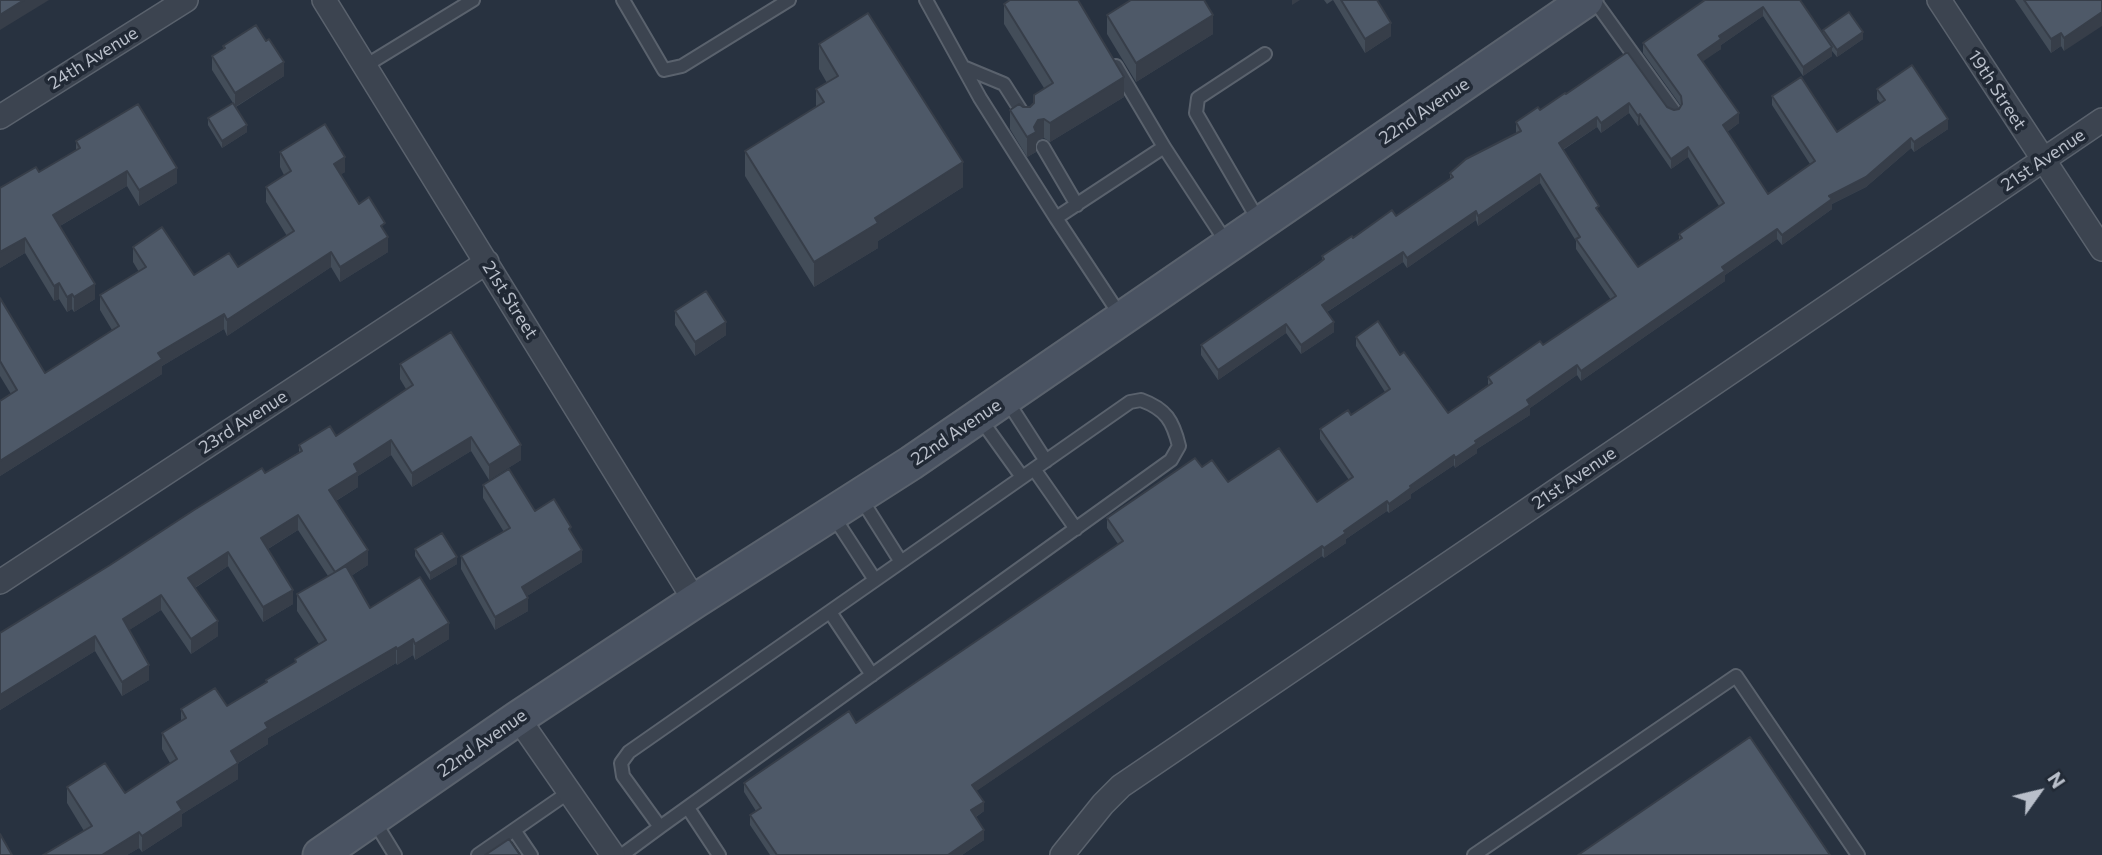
<!DOCTYPE html>
<html>
<head>
<meta charset="utf-8">
<style>
  body { margin:0 }
  #map { position:relative; width:2102px; height:855px; overflow:hidden; background:#283240; font-family:Commissioner,sans-serif }
  canvas { display:block }
  .north { position:absolute; left:2004px; top:757px; width:70px; height:70px; -webkit-text-stroke:5px #212935; paint-order:stroke; rotate:56deg; font-size:19px; font-weight:700; line-height:28px; text-align:center; color:#b9bfca }
  .north::after { content:''; display:block; margin:auto; width:24px; height:32px; background:#b9bfca; clip-path:polygon(50% 0,100% 100%,50% 72%,0 100%) }
</style>
</head>
<body>
<div id="map">
<canvas width="2102" height="855"></canvas>
<div class="north">N</div>
</div>
<script>
const context = document.querySelector('canvas').getContext('2d');
context.lineJoin = 'round';
function strokePath(path, color, width, dash) { context.strokeStyle = color; context.lineWidth = width; context.lineCap = dash ? 'butt' : 'round'; context.setLineDash(dash || []); context.stroke(path); }
function fill(path, color) { context.fillStyle = color; context.fill(path, 'evenodd'); }
function write(font, color, halo, rows, align = 'center') {
  context.font = font + ' Commissioner,sans-serif'; context.lineWidth = 7; context.setLineDash([]); context.textBaseline = 'middle'; context.strokeStyle = halo; context.fillStyle = color; for (const [text, x, y, turn = 0] of rows) {
    context.save(); context.translate(x, y); context.rotate((+turn || 0) * Math.PI / 180); context.textAlign = isNaN(turn) ? turn : align; if (halo) context.strokeText(text, 0, 0); context.fillText(text, 0, 0); context.restore();
  }
}
const lane = new Path2D(`
  M623 0 664 70 682 66 789 0
  M926 0 980 98 1056 218
  M1594 0 1674 111
  M365 66 473 0
  M1116 66 1164 147
  M963 67 1004 84 1025 117
  M1043 147 1077 205
  M1260 223 1196 113 1198 98 1265 54
  M1122 318 1056 218 1164 147 1228 245
  M1006 399 1046 461
  M1141 400C1166 409 1173 421 1179 446L1171 460 660 827 623 776 621 763 629 752 1130 402Z
  M979 417 1022 477
  M1034 469 1076 529
  M860 497 901 562
  M832 514 875 580
  M830 612 872 675
  M688 808 719 855
  M373 819 395 855
  M514 830 531 855
  M478 855 569 792
  M622 855 660 827
  M1474 855 1736 676 1858 855`);
const street = new Path2D(`
  M324 0 695 601
  M1939 0 2102 249
  M0 117 186 0
  M0 582 487 262
  M518 718 613 855
  M1062 855 1103 804 1121 786 2102 120`);
const secondary = new Path2D(`
  M320 855 518 718 695 601 911 463 1586 0`);
strokePath(lane, '#5a626d', 16);
strokePath(street, '#5a626d', 26);
strokePath(secondary, '#5a626d', 37);
strokePath(lane, '#3c4450', 12);
strokePath(street, '#3c4450', 23);
strokePath(secondary, '#4a5362', 33);
fill(new Path2D(`
  M1324 0H1377L1391 36 1365 53 1333 0 1327 4Z
  M1705 0H1800L1823 33V30L1863 39 1837 57 1832 51V56L1803 76 1763 16 1721 45V49L1702 61 1739 123 1727 132 1768 194 1810 164 1772 105V96L1837 132 1880 103 1877 99V89L1948 129 1914 152 1911 148 1866 187 1832 204V209L1782 245 1777 239 1725 275V281L1581 381 1577 375 1530 408V415L1477 449V453L1455 468 1454 465 1411 494V498L1389 513 1387 511 1346 539V543L1324 558 1322 556 976 791 984 811 976 817 984 840 962 855H770L750 825V815L756 811 744 792V783L856 723 1118 544 1107 528V518L1202 467 1228 482 1317 502 1349 480 1320 439V429L1351 415 1385 392 1356 346V337L1400 355 1448 413 1488 385V377L1543 345 1611 300 1576 249V241L1540 183 1478 226 1476 220 1407 268 1403 262 1327 312 1334 332 1301 354 1286 333 1218 380 1201 355V345L1322 260V256L1353 238 1396 216 1450 180V173L1516 133V122L1540 110 1566 94 1667 107 1674 110 1679 109 1681 106 1643 53V43ZM1629 113 1638 126 1640 124 1671 169 1688 157 1719 206 1679 234V240L1638 267 1599 212 1563 150 1597 127 1601 133Z
  M2015 0H2102L2064 51 2061 46 2051 53Z
  M1004 4 1124 97 1050 142 1044 138 1038 140 1036 144V152L1027 157 1010 129V110L1030 107 1044 88 1004 24Z
  M1107 15 1213 34 1136 82 1107 34Z
  M819 44 963 187 878 241V248L814 287 745 176V151L816 107V89L827 83 819 69Z
  M223 46 284 76 236 107 247 132 222 148 208 125V118L233 103 212 70V56L223 49Z
  M76 141 177 183 139 206 127 186 60 226 95 299 74 312 72 309 67 312 59 299 54 301 25 253 0 268 39 172 76 150Z
  M280 152 345 172 341 174 359 204 385 231 388 252 340 282 331 267 227 336 224 329 162 366V374L0 476V401L11 394 0 376V298L45 373 112 330 100 310V295L139 272 133 262V247L194 275 238 267 287 236 266 202V187L284 175 280 167Z
  M675 311 726 335 695 356 675 325Z
  M400 364 521 460 489 480 471 451 412 487 391 455 358 476V487L336 501 368 565 351 576 370 608 449 639 415 660 413 655 397 665 396 663 268 738V744L238 763V779L182 814V826L142 852 139 848 127 855H43L84 831 67 803V787L125 793 170 763 162 749V733L181 721V709L227 706 266 682V680L295 663V659L319 644 297 611V594L328 576 298 530 268 549 293 604 263 622 228 566 195 588 218 636 191 654 161 610 129 630 149 680 122 696 95 651 0 710V633L299 452V445L336 436 406 389 400 379Z
  M483 485 535 511 571 533 582 562 527 596 528 611 495 630 461 569V556L504 532 483 498Z
  M415 549 457 564 430 580 415 556Z`), '#434d59');
fill(new Path2D(`
  M24 0H49L0 30V15Z
  M1292 0H1300L1292 5Z
  M1763 7V16L1721 45V49L1698 65V55L1719 36Z
  M2102 12V26L2064 51V38Z
  M1213 15V34L1136 82V63Z
  M1391 23V36L1365 53V39Z
  M1863 32V39L1837 57V50Z
  M2061 33V46L2051 53V39Z
  M1832 47V56L1803 76V67Z
  M284 62V76L235 107V93Z
  M1124 77V97L1050 142V123Z
  M1629 103V113L1601 133V123Z
  M1739 113V123L1723 135V125Z
  M1640 114V124L1638 126V116Z
  M1597 117V127L1559 152V143Z
  M1044 119V138L1038 140 1036 144V152L1027 157V137L1038 120Z
  M1948 119V129L1914 152V142Z
  M247 125V132L222 148V141Z
  M1911 138V148L1866 187 1832 204V209L1782 245V235L1829 196Z
  M1688 147V157L1671 169V159Z
  M345 157V172L334 179V164Z
  M963 162V187L878 241V248L814 287V262L875 218Z
  M177 168V183L139 206V190Z
  M127 171V186L53 230V215Z
  M1540 174V183L1478 226V216Z
  M1476 211V220L1407 268V258Z
  M1777 229V239L1725 275V281L1581 381V371L1722 267Z
  M388 237V252L340 282V267Z
  M25 238V253L0 268V252Z
  M331 252V267L227 336V320Z
  M1403 252V262L1322 315V305Z
  M59 283V299L54 301V286Z
  M95 284V299L74 312V297Z
  M72 294V309L67 312V297Z
  M224 314V329L162 366V374L0 476V461L158 353Z
  M726 322V335L695 356V342Z
  M1334 322V332L1301 354V345Z
  M1286 324V333L1218 380V370Z
  M1577 365V375L1530 408V415L1477 449V453L1455 468V458L1475 441 1527 400Z
  M471 437V451L412 487V473Z
  M391 440V455L358 476V487L329 505V490L354 464Z
  M521 445V460L489 480V465Z
  M1454 455V465L1411 494V498L1389 513V504L1410 486Z
  M1387 501V511L1346 539V543L1324 558V548L1344 531Z
  M298 515V530L261 553V538Z
  M1322 546V556L972 794V785Z
  M368 550V565L335 586V572Z
  M582 550V562L522 599V587Z
  M228 552V566L188 592V578Z
  M457 557V564L430 580V573Z
  M293 590V604L263 622V607Z
  M161 595V610L123 634V619Z
  M528 598V611L495 630V617Z
  M218 621V636L191 654V639Z
  M449 623V639L415 660V644Z
  M95 636V651L0 710V695Z
  M413 639V655L397 665V649Z
  M396 647V663L268 738V744L231 767V751L265 723Z
  M149 665V680L122 696V682Z
  M238 763V779L182 814V826L142 852V836L177 802Z
  M984 802V811L971 820V810Z
  M984 830V840L962 855H948Z
  M139 832V848L127 855H102Z`), '#373e49');
const building = new Path2D(`
  M0 0H24L0 15Z
  M1010 0H1078L1124 77 1050 123 1044 119 1038 120 1034 127 1036 132 1027 137 1010 110 1019 104 1023 107H1030L1034 103V95L1053 83 1004 4Z
  M1131 0H1204L1213 15 1136 63 1107 15Z
  M1341 0H1377L1391 23 1365 39Z
  M1705 0H1800L1832 47 1803 67 1763 7 1719 36 1721 39 1698 55 1739 113 1723 125 1768 194 1815 161 1772 96 1801 77 1837 132 1885 100 1877 89 1912 65 1948 119 1914 142 1911 138 1866 177 1829 196 1832 199 1782 235 1777 229 1722 267 1725 271 1581 371 1577 365 1527 400 1530 405 1475 441 1477 443 1455 458 1454 455 1410 486 1411 488 1389 504 1387 501 1344 531 1346 533 1324 548 1322 546 972 785 984 802 971 810 984 830 948 855H777L750 815 761 808 744 783 849 711 856 723 1123 541 1107 518 1195 458 1202 467 1212 460 1228 482 1279 448 1317 502 1353 477 1320 429 1348 410 1351 415 1390 389 1356 337 1378 321 1400 355 1404 352 1448 413 1492 383 1488 377 1540 341 1543 345 1616 296 1576 239 1580 237 1540 174 1478 216 1476 211 1407 258 1403 252 1322 305 1334 322 1301 345 1286 324 1218 370 1201 345 1318 264 1324 259 1322 256 1352 236 1353 238 1392 210 1396 216 1453 177 1450 173 1466 159 1521 131 1516 122 1538 107 1540 110 1565 93 1566 94 1626 53H1628L1667 107 1674 110 1679 109 1682 104 1681 96 1643 43ZM1629 103 1638 116 1640 114 1671 159 1688 147 1724 203 1679 234 1682 238 1638 267 1596 208 1599 206 1559 143 1597 117 1601 123Z
  M2024 0H2102V12L2064 38 2061 33 2051 39Z
  M1849 12 1863 32 1837 50 1823 30Z
  M868 13 963 162 875 218 878 223 814 262 745 151 824 102 816 89 838 76 819 44Z
  M256 25 266 41 269 39 284 62 235 93 212 56 225 48 223 46Z
  M233 103 247 125 222 141 208 118Z
  M138 104 177 168 139 190 127 171 53 215 95 284 74 297 72 294 67 297 59 283 54 286 25 238 0 252V188L36 167 39 172 80 148 76 141Z
  M325 124 345 157 334 164 359 204 369 197 385 223 381 226 388 237 340 267 331 252 227 320 224 314 158 353 162 359 0 461V401L17 390 0 361V298L45 373 119 326 100 295 146 267 133 247 162 227 194 275 229 253 238 267 294 231 266 187 291 171 280 152Z
  M706 291 726 322 695 342 675 311Z
  M451 332 521 445 489 465 471 437 412 473 391 440 354 464 358 472 329 490 368 550 335 572 298 515 261 538 293 590 263 607 228 552 188 578 218 621 191 639 161 595 123 619 149 665 122 682 95 636 0 695V633L110 565 194 510 262 468 265 473 302 451 299 445 330 426 336 436 413 385 400 364Z
  M509 469 535 511 554 499 571 527 569 529 582 550 522 587 528 598 495 617 461 556 510 528 483 485Z
  M442 533 457 557 430 573 415 549Z
  M346 566 370 608 420 577 449 623 415 644 413 639 397 649 396 647 265 723 268 728 231 751 238 763 177 802 182 810 142 836 139 832 102 855H43L92 826 67 787 105 763 125 793 177 759 162 733 186 718 181 709 215 688 227 706 267 682 266 680 296 662 295 659 326 640 297 594Z
  M1750 737 1830 855H1578Z
  M0 834 12 855H0Z
  M509 839 520 855H485Z`);
fill(building, '#4e5968');
strokePath(building, '#373e49', 2);
write('18px', '#b9bfca', '#212935', [
  ["24th Avenue",93,58,-32],
  ["19th Street",1997,90,57],
  ["22nd Avenue",1424,111,-34],
  ["21st Avenue",2043,160,-34],
  ["21st Street",510,300,58],
  ["23rd Avenue",243,422,-33],
  ["22nd Avenue",956,432,-34],
  ["21st Avenue",1574,478,-34],
  ["22nd Avenue",482,743,-35]
]);
</script>
</body>
</html>
